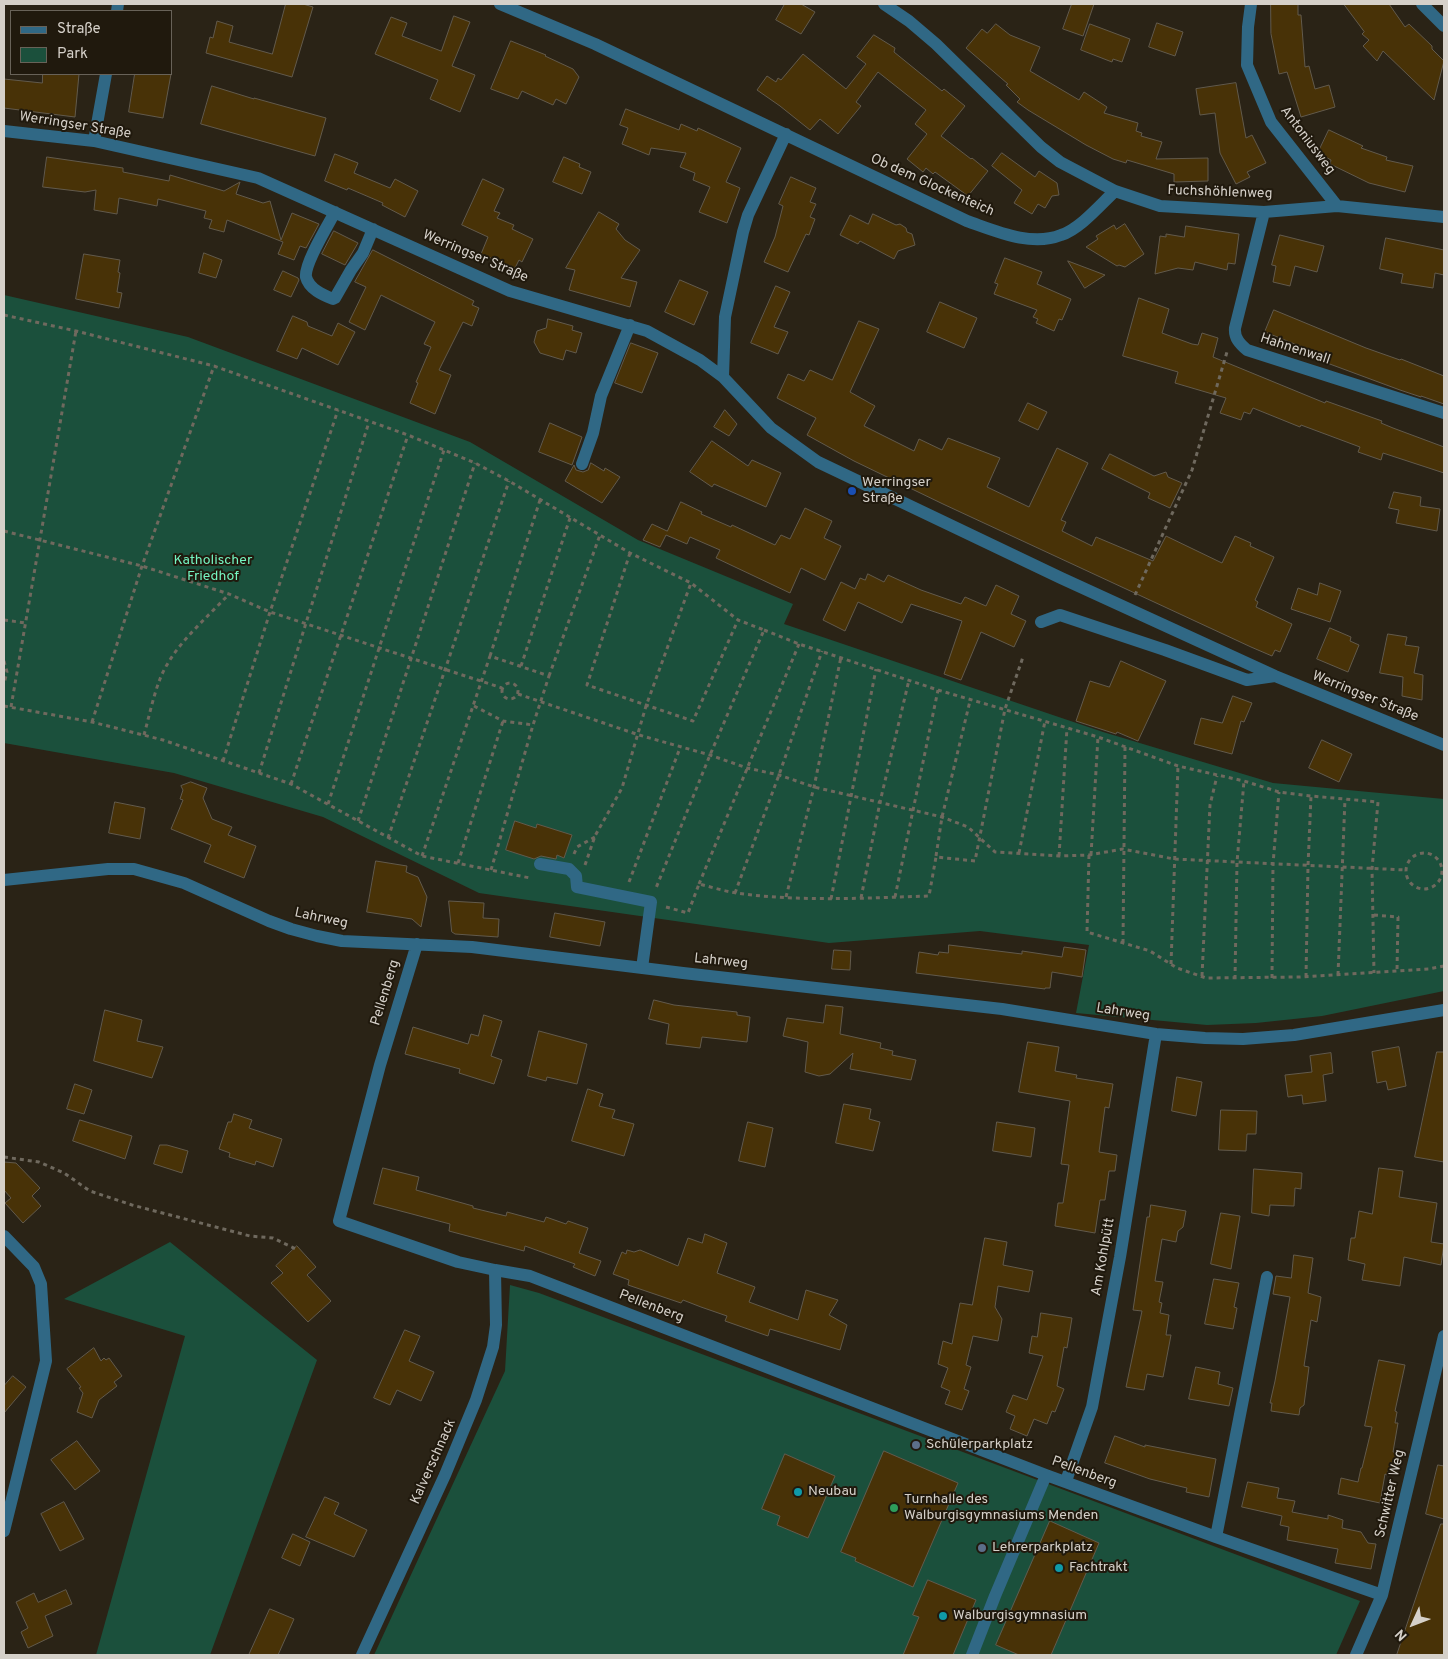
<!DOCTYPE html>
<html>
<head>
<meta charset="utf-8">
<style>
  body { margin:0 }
  #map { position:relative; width:1448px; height:1659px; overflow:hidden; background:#2a2316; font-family:Overpass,sans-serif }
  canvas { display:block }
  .frame { position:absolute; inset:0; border:5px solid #d5d0c9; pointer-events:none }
  .legend { position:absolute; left:10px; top:10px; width:162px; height:65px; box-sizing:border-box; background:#20190d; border:1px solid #686258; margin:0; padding:6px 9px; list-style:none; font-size:15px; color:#d5d0c9 }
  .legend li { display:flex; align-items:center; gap:10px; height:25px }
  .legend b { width:25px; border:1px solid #686258 }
  .north { position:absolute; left:1388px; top:1599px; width:50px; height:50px; -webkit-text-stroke:4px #20190d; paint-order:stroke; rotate:227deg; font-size:14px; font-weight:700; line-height:20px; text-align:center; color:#d5d0c9 }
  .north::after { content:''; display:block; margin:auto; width:18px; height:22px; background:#d5d0c9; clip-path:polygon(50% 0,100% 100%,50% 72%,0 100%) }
</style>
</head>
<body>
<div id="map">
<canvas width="1448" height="1659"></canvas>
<div class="frame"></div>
<ul class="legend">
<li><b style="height:6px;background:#306885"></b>Straße</li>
<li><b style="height:14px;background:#1b503c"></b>Park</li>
</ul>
<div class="north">N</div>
</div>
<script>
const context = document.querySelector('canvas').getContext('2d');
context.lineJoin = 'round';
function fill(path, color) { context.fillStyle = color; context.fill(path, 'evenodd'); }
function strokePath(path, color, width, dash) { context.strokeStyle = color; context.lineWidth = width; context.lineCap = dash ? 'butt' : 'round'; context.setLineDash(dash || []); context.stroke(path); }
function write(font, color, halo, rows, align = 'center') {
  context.font = font + ' Overpass,sans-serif'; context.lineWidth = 4; context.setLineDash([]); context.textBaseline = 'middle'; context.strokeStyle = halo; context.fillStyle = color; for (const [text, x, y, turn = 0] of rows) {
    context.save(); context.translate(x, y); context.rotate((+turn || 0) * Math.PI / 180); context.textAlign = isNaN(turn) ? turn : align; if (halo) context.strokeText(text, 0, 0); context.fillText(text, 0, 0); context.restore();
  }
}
fill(new Path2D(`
  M4 295 188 337 470 442 638 540 793 604 784 624 1103 732 1273 783 1444 799V991L1322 1016 1256 1023 1207 1025 1076 1013 1089 945 980 931 829 943 479 893 323 817 174 773 4 743Z
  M170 1242 317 1360 210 1655H96L185 1336 64 1299Z
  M510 1285 539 1293 1360 1601 1336 1655H374L505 1371Z`), '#1b503c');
const building = new Path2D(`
  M286 4H303L313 7 292 77 206 53 210 37 213 38 217 21 233 26 229 42 272 54Z
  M785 4H801L815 12 801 34 776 20Z
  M1072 4H1094L1083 36 1063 29Z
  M1271 4H1298V15H1301L1305 67 1309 66 1315 89 1329 85 1335 107 1301 117 1287 72 1279 74 1271 34Z
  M1344 4H1389L1405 27 1409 24 1432 46V49L1444 61 1434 100 1383 51 1377 61 1363 46 1369 40 1362 34 1364 32Z
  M454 16 470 22 452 66 475 75 460 112 430 99 438 80 375 54 391 17 407 23 402 36 441 51Z
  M1157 23 1183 32 1175 56 1149 47Z
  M996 24 1010 35 1040 47 1030 71 1079 100 1084 92 1107 107 1104 113 1138 123 1136 131 1142 133 1141 136 1162 142 1156 159 1208 158V181L1174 182V174L1127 160 1126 163 1113 159 1086 145 1028 110 1017 102 1020 99 1006 85 1008 84 966 48 982 29 987 33Z
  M1090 24 1130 39 1122 62 1113 59 1112 62 1081 50Z
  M874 35 895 48 894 52 942 91 944 89 965 106 941 136 971 159 972 158 988 171 968 196 935 172 933 174 926 168 923 172 907 159 927 134 915 124 926 110 878 72 856 102 861 106 838 134 820 119 810 130 780 106 757 90 767 76 776 82 778 78 781 80 803 54 846 89 866 64 857 57Z
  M511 41 546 55 545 56 573 69 579 77 566 104 556 99 553 105 522 91 518 99 491 89Z
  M43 74H79L75 117 4 108V79L42 83Z
  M135 74H171L163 118 129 112Z
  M1236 83 1246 138 1252 135 1266 163 1247 172 1250 177 1236 184 1220 153 1215 113 1200 115 1196 89Z
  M212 86 254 99V98L326 118 315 156 201 124Z
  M626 109 679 130 681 124 697 131 698 128 741 148 726 182 740 188 727 223 699 212 710 187 693 180 695 173 680 167 686 153 651 148 649 155 622 144 628 128 620 125Z
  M1329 130 1363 146 1361 148 1387 157 1386 160 1413 166 1405 192 1369 183 1330 164 1331 160 1318 153Z
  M1002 153 1035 177 1039 171 1057 183 1059 195 1052 196 1045 208 1038 204 1032 214 1014 203 1022 190 992 166Z
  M335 154 358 163 354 173 390 188 395 179 418 191 405 217 382 205 383 203 348 188 347 190 325 181Z
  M47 157 123 168V172L169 181 170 175 224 191 240 182 236 194 263 203 270 201 281 240 292 213 319 224 306 248 300 246 294 260 278 254 283 242 227 220 224 232 209 228 212 220 204 218 206 211 158 199 157 206 119 198 117 214 94 210 96 190 85 192 43 187Z
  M564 157 580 164 579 167 591 172 582 194 553 182Z
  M791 177 816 188 810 202 816 204 810 217 815 219 809 235 806 234 788 272 764 262 775 237 783 206 779 204Z
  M483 179 504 189 494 211 500 213 497 218 514 225 512 229 533 239 522 262 519 260 515 268 481 254 488 237 462 225Z
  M599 212 619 224 616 229 625 240 640 250 621 278 637 282 630 307 569 290 575 270 566 268Z
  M873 214 896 225 900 224 906 228 907 232 912 234 915 245 898 251 894 259 860 241 858 244 840 235 850 215 868 224Z
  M1125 224 1144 254 1125 267 1119 265 1117 266 1086 247 1098 239 1096 236 1114 225 1116 229Z
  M1186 226 1239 234 1235 264 1228 263 1227 270 1195 262 1193 270 1178 268 1155 274 1160 236 1166 237V234L1184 237Z
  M334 231 358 243 345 265 322 254Z
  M1280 235 1324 246 1317 272 1295 266 1290 286 1273 282 1276 266 1272 265Z
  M1386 238 1444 250V275L1435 273 1433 288 1401 283 1403 274 1380 269Z
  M373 250 474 301 472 305 479 308 472 326 463 322 439 370 451 375 435 414 410 403 418 383 416 382 431 347 424 344 435 322 381 295 365 330 349 322 366 287 355 282Z
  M204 253 222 260 216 278 199 273Z
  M84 254 120 260 118 272 120 273 117 292 122 293 119 308 76 299Z
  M1005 258 1042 272 1037 284 1071 299 1062 320 1059 319 1054 331 1036 323 1038 319 1033 317 1037 310 994 294 998 284 995 283Z
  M1068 261 1105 275 1085 288Z
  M283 271 298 278 299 280 291 297 274 290Z
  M680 280 708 292 694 325 665 312Z
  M776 286 790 292 774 327 788 332 778 354 751 343Z
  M1139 298 1169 309 1162 333 1192 344 1198 345 1202 333 1218 338 1213 357 1325 403 1326 401 1382 421 1381 423 1393 428 1444 447V473L1383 453 1381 460 1358 452 1360 447 1301 425 1300 427 1253 408 1250 414 1244 412 1241 420 1220 413 1226 398 1175 383 1178 372 1123 356Z
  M940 302 977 318 964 348 927 332Z
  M1274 310 1366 348 1400 360 1401 359 1444 376V404L1421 396V397L1400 390 1300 353 1302 347 1265 332Z
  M293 316 307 322 308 326 332 336 338 323 355 332 338 365 302 348 297 359 277 351Z
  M548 319 573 326 572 330 582 333 576 353 566 350 563 360 540 353 534 342 537 331 546 328Z
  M859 321 879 329 850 392 875 406 864 426 914 451 919 439 942 450 948 438 1000 458 987 487 1029 507 1057 448 1088 463 1061 520 1066 522 1062 531 1092 546 1096 537 1153 561 1166 536 1222 563 1235 536 1251 543 1250 546 1274 557 1255 600 1258 602 1256 607 1292 624 1280 652 1275 650 1272 656 1251 647 943 504 854 461 807 435 816 418 777 398 788 374 804 381 810 370 832 380Z
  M631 343 658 353 642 393 615 383Z
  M1028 403 1047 412 1038 430 1019 421Z
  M725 410 737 424 729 436 714 427Z
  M550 423 582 437 572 465 539 452Z
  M712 441 748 466 752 460 781 473 766 507 714 484 712 487 690 472Z
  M1110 454 1154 476 1166 472 1168 477 1182 483 1170 508 1148 498 1150 493 1102 469Z
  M591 463 604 471 605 468 620 477 602 503 565 481 574 465 576 470 583 472 588 470Z
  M1394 492 1421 497 1420 506 1440 509 1437 531 1396 523 1399 510 1389 508Z
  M681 502 702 512 701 514 731 527 732 525 775 545 781 535 790 539 805 508 832 521 824 538 841 546 825 580 801 568 790 593 716 558 720 550 690 537 687 544 666 535 660 547 643 540 652 524 667 531Z
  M868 574 884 582 888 575 921 590 961 604 965 597 986 606 996 585 1019 596 1011 614 1026 621 1014 647 981 632 961 680 944 674 962 621 911 604 902 623 858 602 845 631 823 620 841 582 855 589 860 578 865 580Z
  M1320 583 1341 591 1330 622 1291 609 1298 588 1317 595Z
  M1330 628 1351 637 1350 641 1359 645 1348 672 1317 659Z
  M1388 634 1407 637 1405 645 1419 647 1414 673 1423 675 1422 700 1402 696 1403 677 1380 673Z
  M1121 661 1166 681 1138 741 1117 732 1116 734 1076 721 1090 681 1109 687Z
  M1233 696 1252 703 1244 722 1241 721 1232 754 1194 744 1201 718 1222 723Z
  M1322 740 1352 754 1339 782 1309 768Z
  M191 782 207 788 203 798 212 819 232 827 228 835 256 846 244 878 204 862 211 845 171 829 183 800 180 799 183 790 181 786Z
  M115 802 145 808 140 839 109 833Z
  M515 821 536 828 537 824 572 835 564 858 557 855 556 859 541 856 534 859 506 850Z
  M376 861 407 866 406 872 418 877 427 897 421 927 412 919 367 912Z
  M449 901 484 903 483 918 499 919 498 937 455 934 452 932Z
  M555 913 605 922 600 946 550 937Z
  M949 945 1022 954V951L1062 957 1064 947 1086 950 1082 977 1052 972 1050 988H1045V989L916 973 919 952 938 955 939 952 948 953Z
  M834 950 851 951 850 970 832 969Z
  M654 1000 674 1005 737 1012V1015L750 1017 747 1042 702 1037 700 1048 666 1044 669 1024 649 1019Z
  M826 1005 843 1007 840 1034 881 1043 880 1048 893 1051 892 1055 916 1060 911 1080 850 1069 853 1053 830 1074 819 1076 805 1072 808 1042 783 1036 787 1018 823 1023Z
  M105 1010 142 1020 137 1041 163 1047 152 1078 94 1061Z
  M484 1015 502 1021 491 1056 502 1060 494 1084 459 1073 460 1069 405 1054 413 1027 468 1044 471 1034 478 1036Z
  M539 1031 587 1044 577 1084 547 1077 546 1081 528 1076Z
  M1028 1042 1059 1047 1055 1071 1077 1075 1076 1078 1113 1084 1109 1108 1105 1107 1099 1152 1117 1155 1115 1171H1109L1105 1200H1100L1095 1233 1055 1226 1058 1203H1063L1069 1165 1061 1164 1070 1101 1019 1092Z
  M1399 1047 1406 1086 1388 1090 1386 1081 1377 1083 1372 1052Z
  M1437 1052H1444V1162L1415 1157Z
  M1331 1053 1333 1073 1323 1075 1326 1101 1303 1104 1302 1095 1288 1097 1285 1075 1312 1072 1310 1056Z
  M1177 1077 1202 1082 1196 1116 1172 1111Z
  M75 1084 92 1090 84 1114 67 1109Z
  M588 1089 603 1094 599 1106 615 1110 612 1118 634 1124 624 1156 572 1141Z
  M844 1104 871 1109 869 1119 880 1122 873 1151 836 1143Z
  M1221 1110 1257 1111 1256 1134H1247L1246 1151 1219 1150Z
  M234 1114 252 1120 249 1128 282 1139 273 1167 256 1161 255 1165 229 1157 230 1153 219 1149 228 1122H231Z
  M80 1120 132 1136 125 1159 73 1141Z
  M748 1122 773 1128 765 1167 739 1161Z
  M997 1122 1035 1128 1031 1157 993 1151Z
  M160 1145H167L188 1151 182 1173 154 1164Z
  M4 1162 16 1163 40 1188 32 1196 41 1206 23 1223 5 1203 11 1198 4 1190Z
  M383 1168 419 1177 416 1190 473 1206V1208L506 1216 507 1212 544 1222 546 1217 566 1224 568 1221 588 1228 579 1253 601 1261 595 1276 573 1267 575 1264 525 1246 524 1251 449 1231 450 1224 374 1204Z
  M1379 1168 1403 1171 1399 1197 1437 1203 1431 1242 1444 1244 1441 1265 1404 1257 1400 1286 1362 1280 1365 1264 1348 1260 1351 1238H1355L1359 1211 1372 1214Z
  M1254 1169 1302 1173 1301 1189 1295 1188 1294 1206 1270 1205 1269 1216 1252 1213Z
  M1151 1205 1186 1211 1183 1227 1178 1231 1176 1242 1162 1239 1155 1281 1163 1282 1159 1302 1162 1303 1160 1313 1169 1315 1166 1335H1171L1163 1377 1147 1374 1144 1390 1126 1387 1142 1311 1133 1310 1147 1217H1149Z
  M1221 1213 1240 1216 1231 1269 1211 1264Z
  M705 1234 727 1243 717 1273 755 1287 749 1302 798 1320 806 1290 838 1300 829 1315 847 1325 840 1350 770 1329 768 1336 725 1321 727 1316 701 1307 683 1300 681 1303 628 1285 629 1280 613 1274 622 1252 626 1254 627 1250 634 1252 640 1250 678 1266 688 1238 702 1243Z
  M985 1238 1007 1242 1003 1265 1033 1271 1029 1292 998 1286 995 1307 1002 1319 998 1341 973 1336 966 1365 971 1367 964 1389 969 1391 962 1410 945 1404 950 1391 941 1387 948 1368 938 1364 943 1341 952 1344 960 1303 972 1305Z
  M297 1246 316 1267 307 1275 331 1301 308 1322 271 1283 283 1273 276 1266Z
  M1294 1255 1313 1258 1308 1293 1321 1297 1317 1322 1311 1320 1304 1366 1309 1367 1304 1405 1300 1408 1299 1415 1271 1411 1272 1403H1270L1275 1381 1290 1297 1273 1294 1276 1276 1291 1278Z
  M1214 1279 1239 1283 1234 1307 1237 1308 1233 1329 1205 1324Z
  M1041 1313 1072 1318 1067 1348 1064 1347 1057 1386 1064 1389 1055 1412 1052 1411 1047 1424 1034 1419 1027 1436 1010 1429 1015 1416 1006 1412 1013 1395 1027 1400 1043 1356 1029 1353 1032 1336 1037 1337Z
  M405 1330 420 1336 409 1361 434 1372 421 1401 397 1390 390 1405 374 1398Z
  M94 1348 101 1361 104 1358 106 1360 109 1358 122 1376 114 1382 117 1386 99 1400 92 1418 77 1412 83 1393 79 1388 81 1387 67 1369Z
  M1379 1360 1405 1365 1395 1411 1397 1412 1395 1423H1398L1393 1452 1401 1454 1397 1473 1388 1471 1387 1475 1385 1474 1380 1503 1338 1494 1341 1478 1358 1482 1361 1468H1362L1372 1427 1365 1426Z
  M1196 1367 1220 1372 1218 1384 1233 1388 1229 1406 1189 1399Z
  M13 1376 26 1387 4 1413V1386Z
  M1115 1436 1145 1447V1445L1216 1459 1209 1497 1186 1492 1187 1488 1150 1479 1105 1463Z
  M77 1441 100 1471 75 1490 51 1460Z
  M884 1451 958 1483 913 1587 855 1561 856 1558 841 1552Z
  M785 1454 835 1476 808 1538 777 1525 780 1516 762 1509Z
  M1438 1465 1444 1466V1519L1426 1514Z
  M1248 1482 1279 1488 1277 1498 1295 1501 1292 1512 1328 1519V1515L1343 1520 1342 1528 1361 1532 1368 1543 1376 1544 1371 1569 1335 1563 1338 1549 1287 1540 1289 1527 1280 1525 1282 1516 1242 1507Z
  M325 1497 339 1503 334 1514 367 1530 354 1557 306 1537Z
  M64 1502 84 1539 60 1551 41 1514Z
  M1050 1521 1099 1543 1051 1655H1019L996 1645Z
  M1441 1524H1444V1655H1397Z
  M293 1534 310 1542 300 1566 282 1558Z
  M928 1580 976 1600 953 1655H903L919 1617 913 1615Z
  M66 1590 72 1604 45 1616 53 1636 28 1648 21 1632 28 1628 16 1602 34 1593 38 1602Z
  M270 1609 294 1619 278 1655H249Z`);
fill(building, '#483207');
strokePath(building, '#625a4c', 1);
strokePath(new Path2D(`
  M4 315 76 331 214 366 408 435 444 450 475 463 509 481 630 553 691 583 738 620 764 630 710 755 656 888
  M4 531 142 566 229 594 270 612 502 688
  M630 553 587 685 693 721 738 620
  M1135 595 1192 470 1227 352
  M4 620 26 623
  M764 630 799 644 938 690 1098 737 1178 766 1244 781 1279 792 1311 796 1378 802 1372 869 1374 973
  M490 656 540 500
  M4 661 7 672 4 684
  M521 666 570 518
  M549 676 600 535
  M502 691a8 8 0 1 1 16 0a8 8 0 1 1-16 0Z
  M518 694 639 735 710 755 747 768 779 775 814 787 942 817 968 827 995 852 1059 856 1089 855 1123 849 1174 859 1406 870
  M4 706 92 722 163 740 291 784 422 856 530 878
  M11 707 76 331
  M92 722 142 566 214 366
  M144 735C149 717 153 697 160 679 173 646 205 620 229 594
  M223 761 270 612 338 410
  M259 773 369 422
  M291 784 408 435
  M328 804 444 450
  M358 821 475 463
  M388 838 509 481
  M1019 853 1045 721
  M1406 871a18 18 0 1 1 36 0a18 18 0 1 1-36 0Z
  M574 854 577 847 595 837
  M1089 855 1087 932 1150 951 1177 968 1206 978 1299 977 1429 969 1444 966
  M1091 855 1098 737
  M422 856 490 656 549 676 533 725 503 721 474 706
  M936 856 942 817 970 701
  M1059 856 1067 728
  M458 863 503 721
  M585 865 595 836 622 788 646 706 691 583
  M491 870 533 725
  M629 882 680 748
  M699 884 799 644
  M735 893 779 775 822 651
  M786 897 814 787 841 657
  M895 897 938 690
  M861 898 880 802 909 680
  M831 899 876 669
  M666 907 688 913 699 884C711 887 724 891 736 893 800 902 865 898 929 896L936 857 975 861 1005 709 1023 657
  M1374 915 1398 917 1397 971
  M1123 943 1125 747
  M1171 964 1178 766
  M1338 975 1345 799
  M1202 976 1210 805 1217 776
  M1306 977 1308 866 1311 796
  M1272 978 1273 864 1279 792
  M1235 979 1237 862 1244 781
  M4 1157 39 1162 64 1173 90 1191 132 1205 250 1236 273 1238 298 1250`), '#6f695e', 3, [4, 4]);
strokePath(new Path2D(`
  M500 4 595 44 967 221C996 231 1031 247 1061 235 1080 229 1101 204 1115 191
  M884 4 909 21 936 44 1041 147 1060 162 1115 191 1160 206 1264 212 1337 206 1444 217
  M1251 4 1248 27 1247 65 1271 122 1337 206
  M1422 4 1444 26
  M117 11 118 4
  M4 131 94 141 258 178 510 291 647 331 700 360 723 377 771 428 818 462 1061 578 1275 676 1444 745
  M94 141 106 74
  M335 212C328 225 304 264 306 277 309 289 323 295 333 299L335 298 351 270 363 253 373 229
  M1264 212 1235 328C1234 338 1240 344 1247 350L1444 413
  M723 377 725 317 743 232 748 215 786 134
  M582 464 593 433 601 396 630 325
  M1041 622 1060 615 1165 650 1247 680 1275 676
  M540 864 569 869 576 876 577 887 651 902 642 968
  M4 880 108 869H134L184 883 269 921 291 929 317 936 342 941 472 947 683 973 1002 1009 1156 1034 1205 1038 1243 1039 1294 1035 1444 1010
  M417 944 380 1065 339 1221 458 1262 495 1270 530 1276 1046 1475 1216 1537 1382 1595
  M4 1236 34 1267 41 1284 46 1361 4 1531
  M1066 1481 1092 1407 1120 1257 1156 1034
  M1216 1537 1267 1277
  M362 1655 445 1475 476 1400 493 1347 496 1325 495 1270
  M972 1655 995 1596 1046 1475
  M1356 1655 1382 1595 1444 1336`), '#306885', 12);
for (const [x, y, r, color] of [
  [852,491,5,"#1a4fb4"],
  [916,1445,5,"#5c6f8a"],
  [798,1492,5,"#0f9aa8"],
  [894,1508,5,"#2e9e5b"],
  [982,1548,5,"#5c6f8a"],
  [1059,1568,5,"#0f9aa8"],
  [943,1616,5,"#0f9aa8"]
]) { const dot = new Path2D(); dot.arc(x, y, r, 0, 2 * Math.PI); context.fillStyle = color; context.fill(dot); strokePath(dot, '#20190d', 2); }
write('14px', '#d5d0c9', '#20190d', [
  ["Werringser Straße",75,126,9],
  ["Antoniusweg",1307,141,53],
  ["Ob dem Glockenteich",932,186,24],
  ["Fuchshöhlenweg",1220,193,2],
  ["Werringser Straße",475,257,23],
  ["Hahnenwall",1295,350,18],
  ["Werringser Straße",1365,697,22],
  ["Lahrweg",321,919,12],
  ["Lahrweg",721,962,6],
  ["Pellenberg",386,993,-73],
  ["Lahrweg",1123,1013,9],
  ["Am Kohlpütt",1104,1257,-80],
  ["Pellenberg",651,1307,21],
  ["Kalverschnack",434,1462,-66],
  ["Pellenberg",1084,1473,20],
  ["Schwitter Weg",1391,1494,-77]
]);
write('14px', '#d5d0c9', '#20190d', [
  ["Werringser",862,483],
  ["Straße",862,499],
  ["Schülerparkplatz",926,1445],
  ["Neubau",808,1492],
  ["Turnhalle des",904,1500],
  ["Walburgisgymnasiums Menden",904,1516],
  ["Lehrerparkplatz",992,1548],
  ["Fachtrakt",1069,1568],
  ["Walburgisgymnasium",953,1616]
], 'left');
write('14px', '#75f4c1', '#20190d', [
  ["Katholischer",213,561],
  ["Friedhof",213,577]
]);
</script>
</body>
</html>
